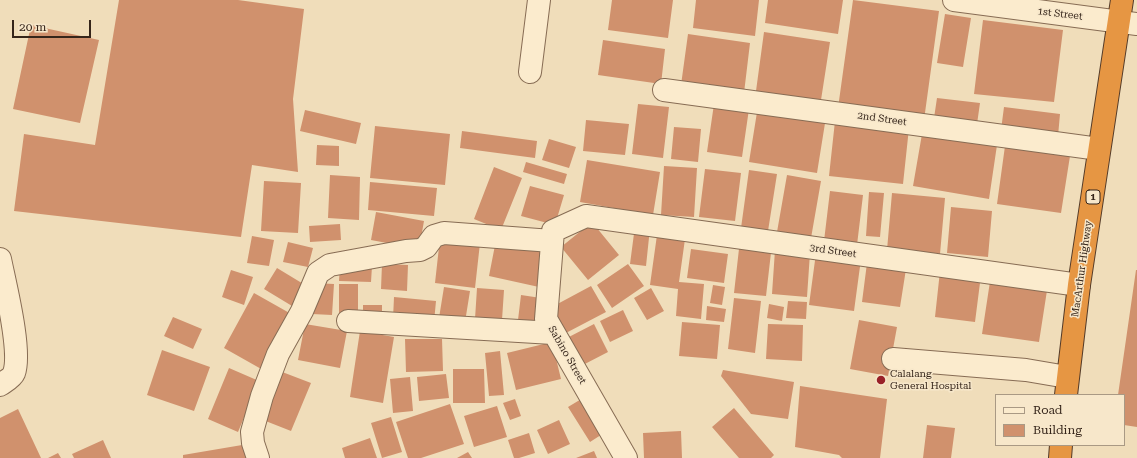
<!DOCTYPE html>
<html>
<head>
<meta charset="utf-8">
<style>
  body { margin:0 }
  #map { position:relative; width:1137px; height:458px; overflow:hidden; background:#f0ddba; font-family:"Roboto Serif",serif }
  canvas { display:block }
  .legend { position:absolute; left:995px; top:394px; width:130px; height:52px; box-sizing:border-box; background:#f7e7ca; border:1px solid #a99984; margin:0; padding:5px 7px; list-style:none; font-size:12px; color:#35251a }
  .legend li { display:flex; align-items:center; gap:8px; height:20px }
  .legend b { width:20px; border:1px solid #a99984 }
  .scale { position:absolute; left:12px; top:20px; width:79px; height:18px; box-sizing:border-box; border:2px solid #35251a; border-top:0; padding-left:5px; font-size:12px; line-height:14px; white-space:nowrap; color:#35251a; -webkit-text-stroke:3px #f7e7ca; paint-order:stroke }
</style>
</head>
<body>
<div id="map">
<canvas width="1137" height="458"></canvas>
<ul class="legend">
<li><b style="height:5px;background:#fbebcd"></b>Road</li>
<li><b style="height:11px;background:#d0916d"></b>Building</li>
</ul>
<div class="scale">20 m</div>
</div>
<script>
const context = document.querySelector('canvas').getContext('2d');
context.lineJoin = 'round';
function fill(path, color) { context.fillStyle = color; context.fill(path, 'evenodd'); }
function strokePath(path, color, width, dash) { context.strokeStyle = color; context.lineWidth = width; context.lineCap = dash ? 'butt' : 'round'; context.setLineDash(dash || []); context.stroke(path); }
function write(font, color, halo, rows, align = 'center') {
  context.font = font + ' "Roboto Serif",serif'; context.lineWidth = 3; context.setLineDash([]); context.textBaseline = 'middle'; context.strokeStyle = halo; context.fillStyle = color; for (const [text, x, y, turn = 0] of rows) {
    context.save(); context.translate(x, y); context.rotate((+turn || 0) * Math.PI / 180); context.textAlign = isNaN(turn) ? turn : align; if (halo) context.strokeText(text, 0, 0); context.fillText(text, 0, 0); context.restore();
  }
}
fill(new Path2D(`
  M119 0H238L304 9 293 99 298 172 252 165 241 237 14 211 24 134 95 145Z
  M612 0H673L668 38 608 30Z
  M696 0H759L755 36 693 28Z
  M768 0H843L838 34 765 23Z
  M853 0 939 11 924 120 838 108Z
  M945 14 971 18 963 67 937 63Z
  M983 20 1063 30 1054 102 974 94Z
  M31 25 99 40 80 123 13 109Z
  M764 32 830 42 821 100 756 91Z
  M688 34 750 43 744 93 681 85Z
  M603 40 665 49 661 84 598 75Z
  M937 98 980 103 977 124 934 118Z
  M638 104 669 107 663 158 632 154Z
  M714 104 749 109 742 157 707 152Z
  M758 106 826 117 817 173 749 162Z
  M1004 107 1060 114 1058 136 1001 130Z
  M305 110 361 123 356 144 300 131Z
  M586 120 629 124 625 155 583 151Z
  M835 121 909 128 903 184 829 176Z
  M375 126 450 134 445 185 370 178Z
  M674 127 701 129 698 162 671 159Z
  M462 131 537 141 535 158 460 148Z
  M922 134 997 145 989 199 913 186Z
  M549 139 576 147 569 168 542 160Z
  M317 145 339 146V166L316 165Z
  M1005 146 1070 156 1061 213 997 204Z
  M587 160 660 172 653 215 580 202Z
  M526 162 567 174 564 184 523 172Z
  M664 166 697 168 694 217 661 215Z
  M494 167 522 178 501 230 474 219Z
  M705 169 741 173 735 221 699 217Z
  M749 170 777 174 768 231 741 228Z
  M330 175 360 177 359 220 328 218Z
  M787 175 821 181 811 238 777 232Z
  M264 181 301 183 298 233 261 231Z
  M370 182 437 188 434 216 368 210Z
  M530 186 564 195 555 225 521 216Z
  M830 191 863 195 857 245 824 241Z
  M869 192 884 193 880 237 866 236Z
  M892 193 945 198 940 254 887 250Z
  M951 207 992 211 988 257 947 253Z
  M376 212 424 221 419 249 371 240Z
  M592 222 619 255 588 280 561 247Z
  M340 224 341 240 310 242 309 226Z
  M635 226 650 228 646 266 630 264Z
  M657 235 685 239 679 282 704 284 701 319 676 316 678 289 650 285Z
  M252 236 274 240 269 266 247 263Z
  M440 238 480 243 475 288 435 283Z
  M496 240 547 250 539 287 489 276Z
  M740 240 772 244 766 296 734 293Z
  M288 242 313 248 308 267 283 262Z
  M691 249 728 254 724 283 687 278Z
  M775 250 810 253 807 297 772 294Z
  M816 253 861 259 854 311 809 305Z
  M867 263 906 269 900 307 862 302Z
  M382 264 408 265 407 291 381 289Z
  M628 264 644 286 612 308 597 285Z
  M340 265 372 266 371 282 339 281Z
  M277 268 310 288 297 309 264 289Z
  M231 270 253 277 244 305 222 297Z
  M1136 270H1137V427L1124 425V395H1118Z
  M940 271 981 275 975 322 935 317Z
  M991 275 1048 284 1039 342 982 334Z
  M314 283 334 284 332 315 312 314Z
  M339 284H358V316H339Z
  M713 285 725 287 722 305 710 303Z
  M591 286 606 312 564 334 550 308Z
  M444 287 470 291 465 322 439 318Z
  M477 288 504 290 502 320 475 319Z
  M651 288 664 311 647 320 634 298Z
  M254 293 293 315 263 370 224 348Z
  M521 295 541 298 538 322 518 320Z
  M394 297 436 301 434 322 393 319Z
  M734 298 761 301 755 353 728 349Z
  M788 301 807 302 806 319 786 318Z
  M769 304 784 307 782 321 767 318Z
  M363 305H382V319H363Z
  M707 306 726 309 724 322 706 320Z
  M623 310 633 331 610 342 600 321Z
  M173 317 202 329 193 349 164 336Z
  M859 320 897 327 888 376 850 369Z
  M682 322 720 325 717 359 679 356Z
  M305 324 347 331 340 368 298 360Z
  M594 324 608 352 579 367 565 339Z
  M768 324 803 325 802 361 766 359Z
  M360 331 394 337 383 403 350 397Z
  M405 339H442L443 371 406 372Z
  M552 342 561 379 516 390 507 353Z
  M162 350 210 367 194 411 147 395Z
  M500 351 504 395 489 396 485 353Z
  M229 368 259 381 238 432 208 419Z
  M453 369H484L485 403H453Z
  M277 370 311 383 291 431 258 418Z
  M723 370 794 382 788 419 751 414 721 376Z
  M446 374 449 398 419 401 417 377Z
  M410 377 413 411 393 413 390 379Z
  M800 386 887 399 880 458H842L839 455 795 447Z
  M583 398 604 433 590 442 568 407Z
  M515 399 521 416 510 420 503 403Z
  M450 404 464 444 421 458H408L396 422Z
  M497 406 507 437 474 447 464 416Z
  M734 408 774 455 771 458H739L712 427Z
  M18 409 41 458H0V418Z
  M391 417 402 452 382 458 371 423Z
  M559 420 570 444 548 454 537 430Z
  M927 425 955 428 951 458H923Z
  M681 431 682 458H644L643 433Z
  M529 433 535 453 519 458H514L508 440Z
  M370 438 377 458H345L342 448Z
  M103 440 111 458H74L72 454Z
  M248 444 250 458H183V455Z
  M594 451 597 458H576Z
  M468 452 472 458H457Z
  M58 453 61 458H48Z`), '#d0916d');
const minor = new Path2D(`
  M954 0 1137 24
  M530 72 539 0
  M664 90 1099 149
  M0 259C5 284 22 351 14 373 12 378 4 382 0 385
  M348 321 553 333
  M893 359 1026 370 1067 377
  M258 458 253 443 252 432 262 396 278 354 302 311 318 273 330 265 406 251 420 250 426 247 434 236 444 233 552 241
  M626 458 546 319 553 231 586 216 1079 285`);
const highway = new Path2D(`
  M1066 395 1079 285 1122 0
  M1060 458 1061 445`);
strokePath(minor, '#876c54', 24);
strokePath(highway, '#543b29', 24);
strokePath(minor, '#fbebcd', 22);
strokePath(highway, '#e69643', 22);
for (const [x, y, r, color] of [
  [881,380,5,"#992128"]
]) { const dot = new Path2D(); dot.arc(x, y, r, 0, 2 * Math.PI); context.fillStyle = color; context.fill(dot); strokePath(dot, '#f7e7ca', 1.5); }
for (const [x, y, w] of [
  [1093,197,14]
]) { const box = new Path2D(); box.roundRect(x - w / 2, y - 7, w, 14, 3); context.fillStyle = '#f7e7ca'; context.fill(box); strokePath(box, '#35251a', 1); }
write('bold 9px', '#35251a', null, [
  ["1",1093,197]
]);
write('10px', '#35251a', '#f7e7ca', [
  ["1st Street",1060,14,7],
  ["2nd Street",882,119,8],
  ["3rd Street",833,251,8],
  ["MacArthur Highway",1082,269,-82],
  ["Sabino Street",567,355,60]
]);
write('10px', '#35251a', '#f7e7ca', [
  ["Calalang",890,374],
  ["General Hospital",890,386]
], 'left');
</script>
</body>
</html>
